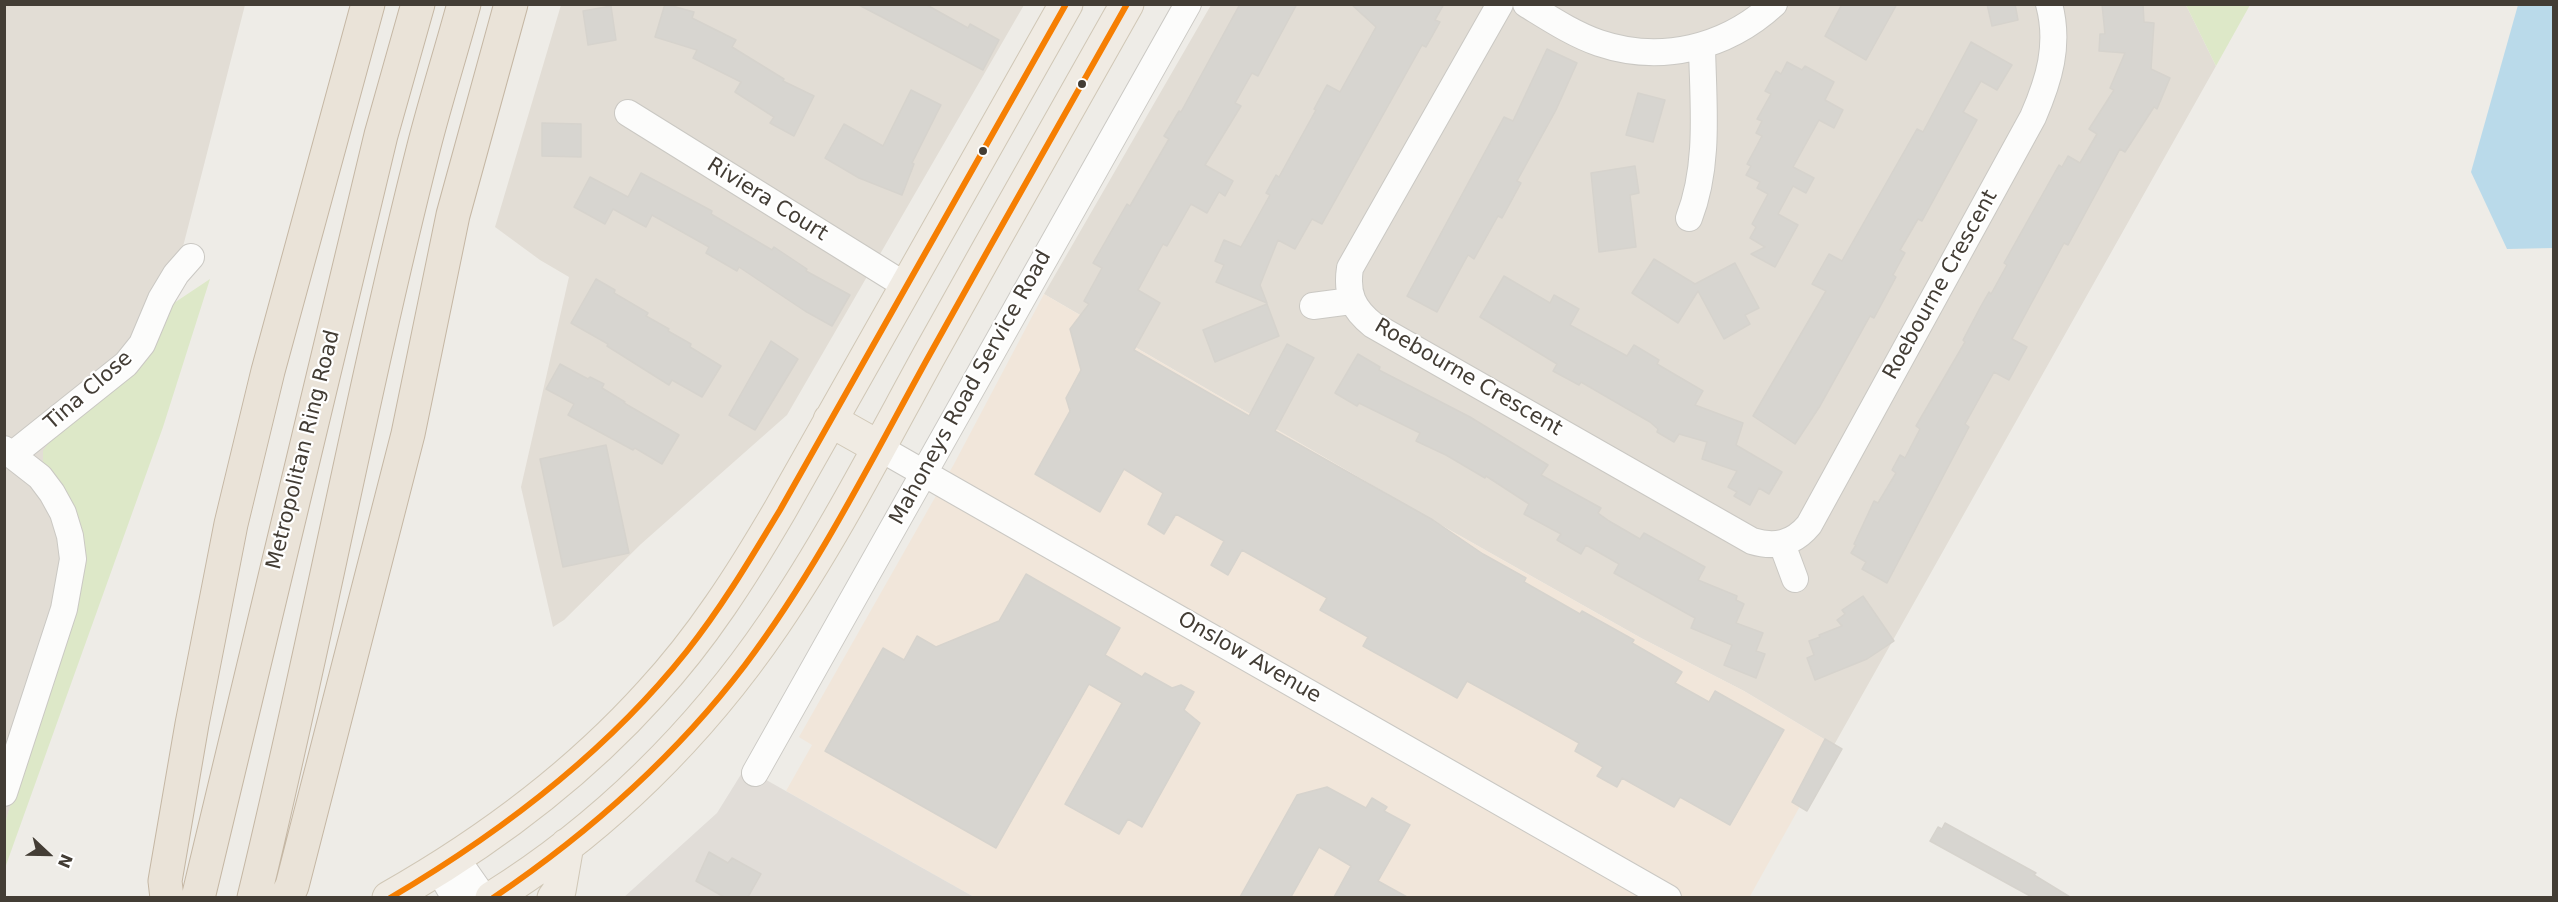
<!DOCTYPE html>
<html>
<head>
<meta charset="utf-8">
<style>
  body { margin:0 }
  #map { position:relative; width:2558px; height:902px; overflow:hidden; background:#eeece7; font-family:"DejaVu Sans",sans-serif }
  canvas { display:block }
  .frame { position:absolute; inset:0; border:6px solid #433d35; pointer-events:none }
  .north { position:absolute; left:18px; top:824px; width:60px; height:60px; -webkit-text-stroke:4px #fff; paint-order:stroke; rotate:112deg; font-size:16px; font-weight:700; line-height:24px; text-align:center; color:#433d35 }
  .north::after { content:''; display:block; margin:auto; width:21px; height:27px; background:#433d35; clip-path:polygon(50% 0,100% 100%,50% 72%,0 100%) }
</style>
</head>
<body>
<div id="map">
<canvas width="2558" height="902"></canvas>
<div class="frame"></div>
<div class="north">N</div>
</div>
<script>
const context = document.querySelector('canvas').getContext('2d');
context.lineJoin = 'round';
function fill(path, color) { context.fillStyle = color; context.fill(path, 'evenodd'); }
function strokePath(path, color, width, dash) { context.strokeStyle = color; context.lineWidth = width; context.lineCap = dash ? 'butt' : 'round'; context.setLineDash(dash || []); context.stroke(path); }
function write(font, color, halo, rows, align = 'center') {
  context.font = font + ' "DejaVu Sans",sans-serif'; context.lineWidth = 4.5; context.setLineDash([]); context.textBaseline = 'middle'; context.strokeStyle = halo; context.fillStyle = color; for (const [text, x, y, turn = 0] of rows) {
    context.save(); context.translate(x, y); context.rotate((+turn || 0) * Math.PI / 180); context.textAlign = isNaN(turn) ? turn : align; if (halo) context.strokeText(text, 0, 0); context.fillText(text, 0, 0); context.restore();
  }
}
fill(new Path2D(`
  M5 5H245L176 274 5 824Z
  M561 5H1024L787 415 641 544 564 620 553 627 521 487 569 277 540 260 495 227Z
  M1211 5H2186L2216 66 1834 745 1744 691 1641 638 1432 520 1044 294Z`), '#e2ddd5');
fill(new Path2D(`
  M1044 294 1432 520 1641 638 1744 691 1834 745 1749 898 974 897 786 791 812 745 799 737 954 464Z`), '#f1e6da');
fill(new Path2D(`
  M745 768 974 897 623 898 717 813Z`), '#e1ddd8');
fill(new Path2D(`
  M2186 5H2250L2216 66Z
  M210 279 163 427 5 868V823L78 588 84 561V535L74 510 43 464V451L53 436 134 375 154 343 168 307Z`), '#dde8c8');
fill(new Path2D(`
  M2518 5H2553V248L2507 249 2471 172Z`), '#badaea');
const building = new Path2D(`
  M665 4 694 12 692 18 736 40 732 47 784 79 783 81 814 96 794 136 770 123 774 117 735 92 741 82 693 58 697 50 655 37Z
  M857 4H925L968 28 970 24 999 40 983 70Z
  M1240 4H1297L1258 76 1252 73 1235 103 1241 106 1205 165 1233 181 1225 196 1219 192 1207 213 1191 204 1167 246 1163 244 1138 290 1160 303 1134 350 1249 416 1287 344 1314 358 1275 431 1433 520 1483 554 1526 578 1524 582 1580 614 1582 611 1634 640 1632 643 1682 672 1675 683 1709 702 1715 691 1784 730 1730 825 1680 797 1674 807 1622 778 1617 787 1597 776 1603 767 1575 751 1579 743 1522 711 1467 681 1457 698 1363 646 1368 637 1320 610 1327 598 1242 550 1228 575 1211 565 1224 541 1176 514 1164 534 1148 524 1163 493 1124 469 1100 512 1035 474 1070 411 1066 398 1081 370 1070 329 1089 304 1084 301 1102 268 1093 263 1127 204 1130 206 1169 139 1164 136 1179 111 1181 112Z
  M1351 4H1444L1435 20 1440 22 1426 47 1422 45 1322 224 1312 219 1295 249 1278 240 1260 285 1267 303 1216 282 1224 265 1215 261 1224 240 1241 247 1270 195 1266 193 1276 175 1279 177 1316 110 1314 109 1327 85 1340 92 1376 27Z
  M1842 4H1897L1866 60 1825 36Z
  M1987 4H2015L2018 20 1992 26Z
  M2102 4H2143L2144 22 2154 23 2151 69 2170 78 2157 109 2154 107 2125 152 2120 149 2068 245 2064 243 2012 339 2027 347 2009 380 1994 372 1965 424 1969 427 1887 583 1862 569 1866 562 1851 553 1856 545 1854 544 1874 501 1878 503 1896 473 1892 470 1900 455 1905 458 1920 429 1916 426 1965 342 1963 340 1981 306 1989 292 1991 294 2007 265 2004 263 2059 165 2062 167 2068 156 2080 163 2097 134 2089 129 2114 90 2110 88 2125 53 2099 51 2100 34H2105Z
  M611 6 616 40 588 45 583 11Z
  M1971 42 2012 65 1997 90 1981 81 1963 112 1977 120 1922 221 1918 219 1900 250 1905 253 1893 275 1896 277 1874 318 1870 316 1820 406 1795 444 1753 416 1826 291 1812 284 1829 254 1842 261 1917 129 1923 132Z
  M1547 49 1577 63 1556 110 1517 181 1521 183 1502 218 1498 216 1474 259 1468 255 1437 312 1407 296 1504 117 1513 121Z
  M1787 62 1802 70 1805 66 1834 82 1825 100 1843 110 1834 128 1819 120 1793 167 1814 178 1806 193 1793 186 1778 214 1798 225 1775 267 1751 254 1765 247 1750 238 1756 227 1752 224 1768 194 1757 188 1760 182 1746 175 1751 166 1747 164 1762 136 1756 133 1762 121 1757 119 1771 94 1765 91 1776 71 1781 74Z
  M911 90 941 105 912 163 914 164 902 195 859 178 825 158 844 124 883 146Z
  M1638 93 1665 100 1653 142 1626 135Z
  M542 123 581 124V157L542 156Z
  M1635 166 1639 193 1630 195 1636 247 1599 252 1591 173Z
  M641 173 712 211 711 214 772 250 774 247 807 269 806 271 850 295 832 326 805 311 739 267 737 271 706 253 709 247 652 215 646 227 613 209 605 224 574 207 590 177 628 197Z
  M1654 259 1695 284 1735 263 1759 308 1745 315 1750 324 1724 339 1698 291 1678 323 1632 293Z
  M1504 276 1550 303 1554 295 1579 309 1570 325 1627 356 1634 345 1659 360 1657 364 1703 391 1695 405 1743 423 1736 445 1782 472 1769 494 1759 488 1750 505 1734 496 1737 492 1728 487 1737 471 1702 459 1707 442 1679 434 1674 442 1657 432 1658 429 1650 422 1581 382 1579 385 1553 371 1557 364 1480 317Z
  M596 279 615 290 614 293 648 313 646 316 669 329 668 331 691 344 690 347 721 366 702 397 672 380 669 385 607 346 608 344 571 323Z
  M1267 304 1279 336 1215 362 1203 330Z
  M771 341 798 359 755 430 729 415Z
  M1358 354 1380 367 1379 370 1470 417 1548 465 1541 475 1601 508 1598 513 1609 521 1640 539 1644 533 1705 567 1698 580 1737 596 1736 600 1744 604 1736 623 1763 633 1756 651 1765 654 1756 678 1724 665 1732 645 1691 628 1695 618 1614 573 1619 564 1586 545 1581 554 1557 540 1561 534 1524 514 1529 504 1486 476 1485 478 1446 455 1416 441 1420 433 1359 403 1357 406 1335 393Z
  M560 364 588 379 590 377 604 384 602 388 625 402 624 403 679 435 662 464 635 448 633 450 568 415 574 404 546 389Z
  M606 445 629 553 563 567 540 459Z
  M1026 574 1120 628 1105 655 1142 677 1145 673 1172 688 1181 685 1194 692 1184 710 1200 723 1142 827 1128 819 1119 834 1065 804 1122 703 1089 684 996 848 825 751 883 648 904 660 917 636 936 647 999 621Z
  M1863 596 1894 641 1867 659 1815 680 1807 658 1814 655 1809 641 1820 637 1819 635 1842 626 1837 620 1845 614 1842 610Z
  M1825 739 1842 749 1807 811 1792 802Z
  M1327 787 1366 808 1372 798 1387 807 1384 811 1410 825 1378 881 1407 897H1334L1351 866 1319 847 1291 897H1240L1297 795Z
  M1945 823 2036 873 2034 875 2070 897H2032L1930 841 1938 827 1942 829Z
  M709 852 728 863 732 858 761 874 748 897H724L696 881Z`);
fill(building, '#d7d5d0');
strokePath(building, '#d6d3cd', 1.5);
const street = new Path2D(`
  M1500 4 1350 268C1346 294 1353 309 1373 325L1752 541C1775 548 1793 544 1809 525L2033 117C2049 80 2060 45 2049 4
  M1526 4C1549 18 1573 34 1599 43 1661 64 1726 48 1774 4
  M628 113 906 286
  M1689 218C1710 164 1703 103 1702 46
  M1313 306 1351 301
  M878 447 1668 898
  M4 449 40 477 52 493 63 513 70 536 73 559 64 609 4 793
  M12 455 126 364 142 344 161 299 176 274 191 257
  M1782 544 1795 579
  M755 773 1188 4
  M456 858 484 898
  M438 869 455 898`);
const primary = new Path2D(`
  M830 420 878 447
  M389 898C486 843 577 775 651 693 702 638 742 575 780 510L1066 4
  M492 898C603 829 700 733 774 624 832 539 880 445 930 354 995 237 1061 121 1127 4
  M554 898 559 891 567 845`);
const highway = new Path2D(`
  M167 898 165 881 192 724 231 524 268 371 368 4
  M198 898 381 135 418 4
  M254 898C315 648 361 395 424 146 436 99 451 52 464 4
  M286 898 292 886 408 434 453 215 511 4`);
strokePath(street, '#cac8c3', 28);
strokePath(primary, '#d0c7b6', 35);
strokePath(highway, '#c5b7a4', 35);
strokePath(street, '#fcfcfb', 26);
strokePath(primary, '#f0ebe3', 33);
strokePath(highway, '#eae3d8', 33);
strokePath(new Path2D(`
  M390 898C502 832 606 753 687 651 722 607 751 558 780 510L1066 4
  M493 898C589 833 675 757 745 665 818 568 872 459 930 354 995 237 1061 121 1127 4`), '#f67f03', 6);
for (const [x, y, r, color] of [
  [1082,84,5,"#433d35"],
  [983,151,5,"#433d35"]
]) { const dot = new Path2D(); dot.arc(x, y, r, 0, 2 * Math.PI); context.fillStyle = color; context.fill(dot); strokePath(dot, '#fff', 2); }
write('21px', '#433d35', '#fff', [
  ["Riviera Court",767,200,32],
  ["Roebourne Crescent",1941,285,-61],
  ["Roebourne Crescent",1468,378,30],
  ["Mahoneys Road Service Road",971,388,-61],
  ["Tina Close",89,391,-41],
  ["Metropolitan Ring Road",304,450,-76],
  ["Onslow Avenue",1249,658,30]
]);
</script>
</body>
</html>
